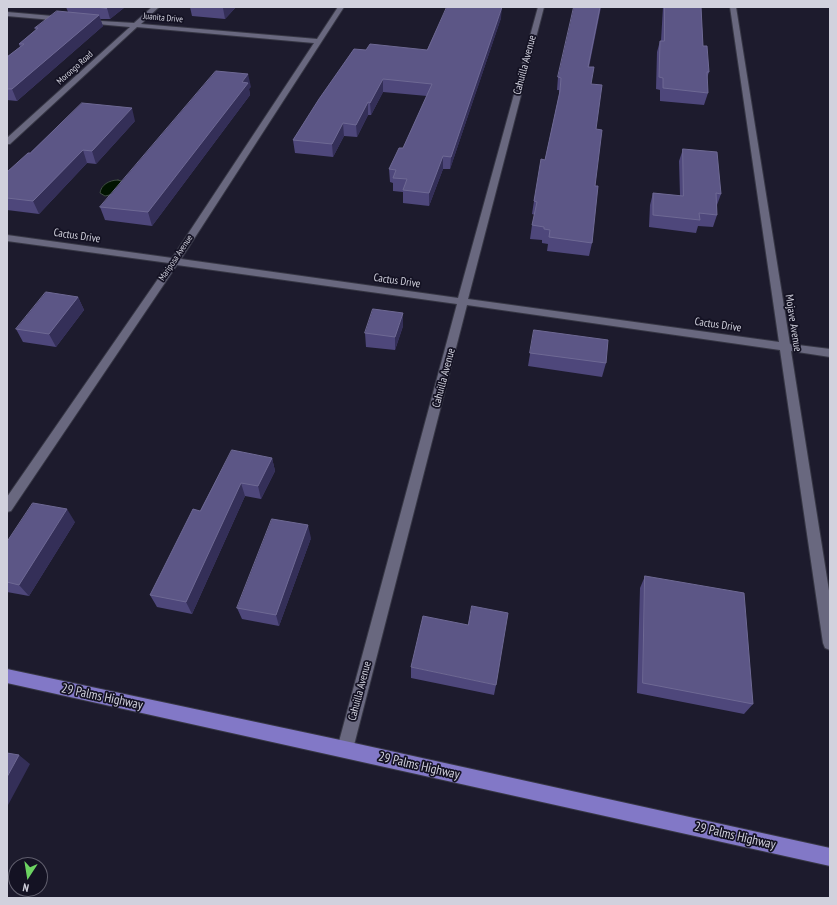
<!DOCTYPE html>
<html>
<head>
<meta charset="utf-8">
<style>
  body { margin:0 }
  #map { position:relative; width:837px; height:905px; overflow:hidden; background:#1d1b2d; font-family:"PT Sans Narrow",sans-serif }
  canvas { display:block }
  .frame { position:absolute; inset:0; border:8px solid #d1d1dd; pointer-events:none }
  .north { position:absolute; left:8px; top:857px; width:40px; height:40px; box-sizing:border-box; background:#141223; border:1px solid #605e6d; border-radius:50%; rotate:192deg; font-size:11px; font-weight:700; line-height:16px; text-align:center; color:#d1d1dd }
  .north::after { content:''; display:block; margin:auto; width:14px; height:18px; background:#6cd362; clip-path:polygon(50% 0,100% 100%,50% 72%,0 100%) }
</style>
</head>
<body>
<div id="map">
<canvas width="837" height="905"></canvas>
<div class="frame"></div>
<div class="north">N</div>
</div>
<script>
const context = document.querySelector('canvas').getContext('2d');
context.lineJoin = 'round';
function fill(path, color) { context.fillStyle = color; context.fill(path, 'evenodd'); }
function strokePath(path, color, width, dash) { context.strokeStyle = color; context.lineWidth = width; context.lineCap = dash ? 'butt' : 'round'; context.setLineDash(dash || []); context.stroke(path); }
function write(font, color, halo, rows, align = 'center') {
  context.font = font + ' "PT Sans Narrow",sans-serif'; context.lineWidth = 3.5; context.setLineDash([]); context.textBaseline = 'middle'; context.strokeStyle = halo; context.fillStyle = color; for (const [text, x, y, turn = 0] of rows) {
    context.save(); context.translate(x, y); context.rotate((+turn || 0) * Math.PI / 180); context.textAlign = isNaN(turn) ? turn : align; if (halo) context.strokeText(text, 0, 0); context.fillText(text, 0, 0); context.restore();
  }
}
const water = new Path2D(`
  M118 180 124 182 114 194 105 196 100 193C101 185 109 180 118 180Z`);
fill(water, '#011400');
strokePath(water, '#3f4d42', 1);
const minor = new Path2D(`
  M152 7H159L141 24 317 39 338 7H344L181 259 458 298 538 7H544L468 299 779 342 730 7H736L790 344 830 349V357L791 351 830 597V650L825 648 823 643 780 350 467 305 353 749 351 755 345 757 339 755 337 749 457 304 177 265 11 511 7 512V497L169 263 7 241V235L172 258 314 43 137 27 10 144H7V138L130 27 86 23 84 22V20L134 23Z
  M7 12 64 17 67 19 64 21 7 16Z`);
const major = new Path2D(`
  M7 669 345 741 830 848V866L7 683Z`);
strokePath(minor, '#373745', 2);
strokePath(major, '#373745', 2);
fill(minor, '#69687f');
fill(major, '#8278c7');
fill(new Path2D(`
  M66 7H125L110 19H100L103 26 17 101 7 100V57L20 47 19 44 36 30 35 28 68 12Z
  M190 7H236L225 19 192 16Z
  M601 7 589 67 596 129 595 186 592 243 589 256 547 251 548 244 542 243V240L530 239 532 225 535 215 532 214 534 201 545 160 559 95V90H557L558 77Z
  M663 7H701L703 46 709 72 707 78 708 93 704 105 660 101V90L656 89 657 52 660 41H661Z
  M501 18 450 169H443L429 206 403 203V192L393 191V183L390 182 389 169 403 148 427 96 383 92 371 115H368L357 137 344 136 333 157 295 153 293 140 366 50H427Z
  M251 87 249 89 250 95 152 226 105 220 100 207Z
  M135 121 96 164 87 163 39 214 7 210V172L30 153Z
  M683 149 721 194 717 205V215L713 227 698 226 696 233 649 227 650 205 653 193 680 196 679 161Z
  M78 297 84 310 56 347 23 342 16 329Z
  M403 326 395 350 366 347 365 333Z
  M534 330 606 363 602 377 528 366Z
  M272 458 275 471 261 499 245 496 192 614 157 607 150 595 200 511Z
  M75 522 29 596 7 592V542Z
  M311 538 279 626 242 619 237 608Z
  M645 576 753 704 744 714 637 693 640 588Z
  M411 667 496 685 494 695 411 678Z`), '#4e477b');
fill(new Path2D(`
  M108 7H125L110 19 107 8Z
  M223 7H236L225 19 223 8Z
  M502 7 501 18 450 169 451 157Z
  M99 15 103 26 17 101 12 89Z
  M248 74 251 87 249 89 250 95 152 226 148 212Z
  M383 79V92L371 115 370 103Z
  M368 102V115L357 137 356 125Z
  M132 108 135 121 96 164 92 151Z
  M343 123 344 136 333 157 332 144Z
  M83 150 87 163 39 214 33 201Z
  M443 156V169L429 206V193Z
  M78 297 84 310 56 347 49 334Z
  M403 313V326L395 350V337Z
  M272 458 275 471 261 499 258 486Z
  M241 483 245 496 192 614 186 602Z
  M67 509 75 522 29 596 19 585Z
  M308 525 311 538 279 626 276 615Z
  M19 755 30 764 7 807V777Z`), '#342f58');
const building = new Path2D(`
  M95 7H108L107 8Z
  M447 7H502L451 157 443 156 429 193 403 190 407 179 393 178 396 170 389 169 399 148H403L432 84 383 79 370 103 368 102 356 125 343 123 332 144 293 140 319 99 354 49 366 50 370 44 427 50Z
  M574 7H600L588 67H594L591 84 602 85 596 129 602 130 595 186H598L592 243 549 237 550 230 544 229V227L532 225 537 202 534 201 541 159 545 160 560 91 561 78 558 77Z
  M665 7H701L703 46H707L709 72H707L708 93 663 88V78L659 77 660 41H664Z
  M57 11 99 15 12 89H7V57L24 44H19L38 28H35Z
  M216 71 248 74 242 82 248 83 148 212 100 207Z
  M82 103 132 108 92 151 83 150 33 201 7 198V172L28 153H30Z
  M683 149 717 152 721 194 716 193 717 215 699 213 700 220 653 215V193L683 196Z
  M46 292 78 297 49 334 16 329Z
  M373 309 403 313 395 337 365 333Z
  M534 330 608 340 606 363 530 353Z
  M232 450 272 458 258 486 241 483 186 602 150 595 193 509 200 511Z
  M33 503 67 509 19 585 7 582V542Z
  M272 519 308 525 276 615 237 608Z
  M645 576 744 593 753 704 643 683Z
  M472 606 508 613 496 685 411 667 423 616 468 625Z
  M7 753 19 755 7 777Z`);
fill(building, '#5c5686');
strokePath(building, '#6e6994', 1);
write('9px', '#d1d1dd', '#141223', [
  ["Juanita Drive",163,18,5],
  ["Morongo Road",75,68,-42],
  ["Mariposa Avenue",176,258,-56]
]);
write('11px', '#d1d1dd', '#141223', [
  ["Cahuilla Avenue",525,65,-75],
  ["Cactus Drive",77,236,8],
  ["Cactus Drive",397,281,8],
  ["Mojave Avenue",793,323,81],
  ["Cactus Drive",718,325,8],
  ["Cahuilla Avenue",444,378,-75],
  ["Cahuilla Avenue",360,691,-75]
]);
write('13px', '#d1d1dd', '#141223', [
  ["29 Palms Highway",102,697,12],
  ["29 Palms Highway",419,766,13],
  ["29 Palms Highway",735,836,13]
]);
</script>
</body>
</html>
